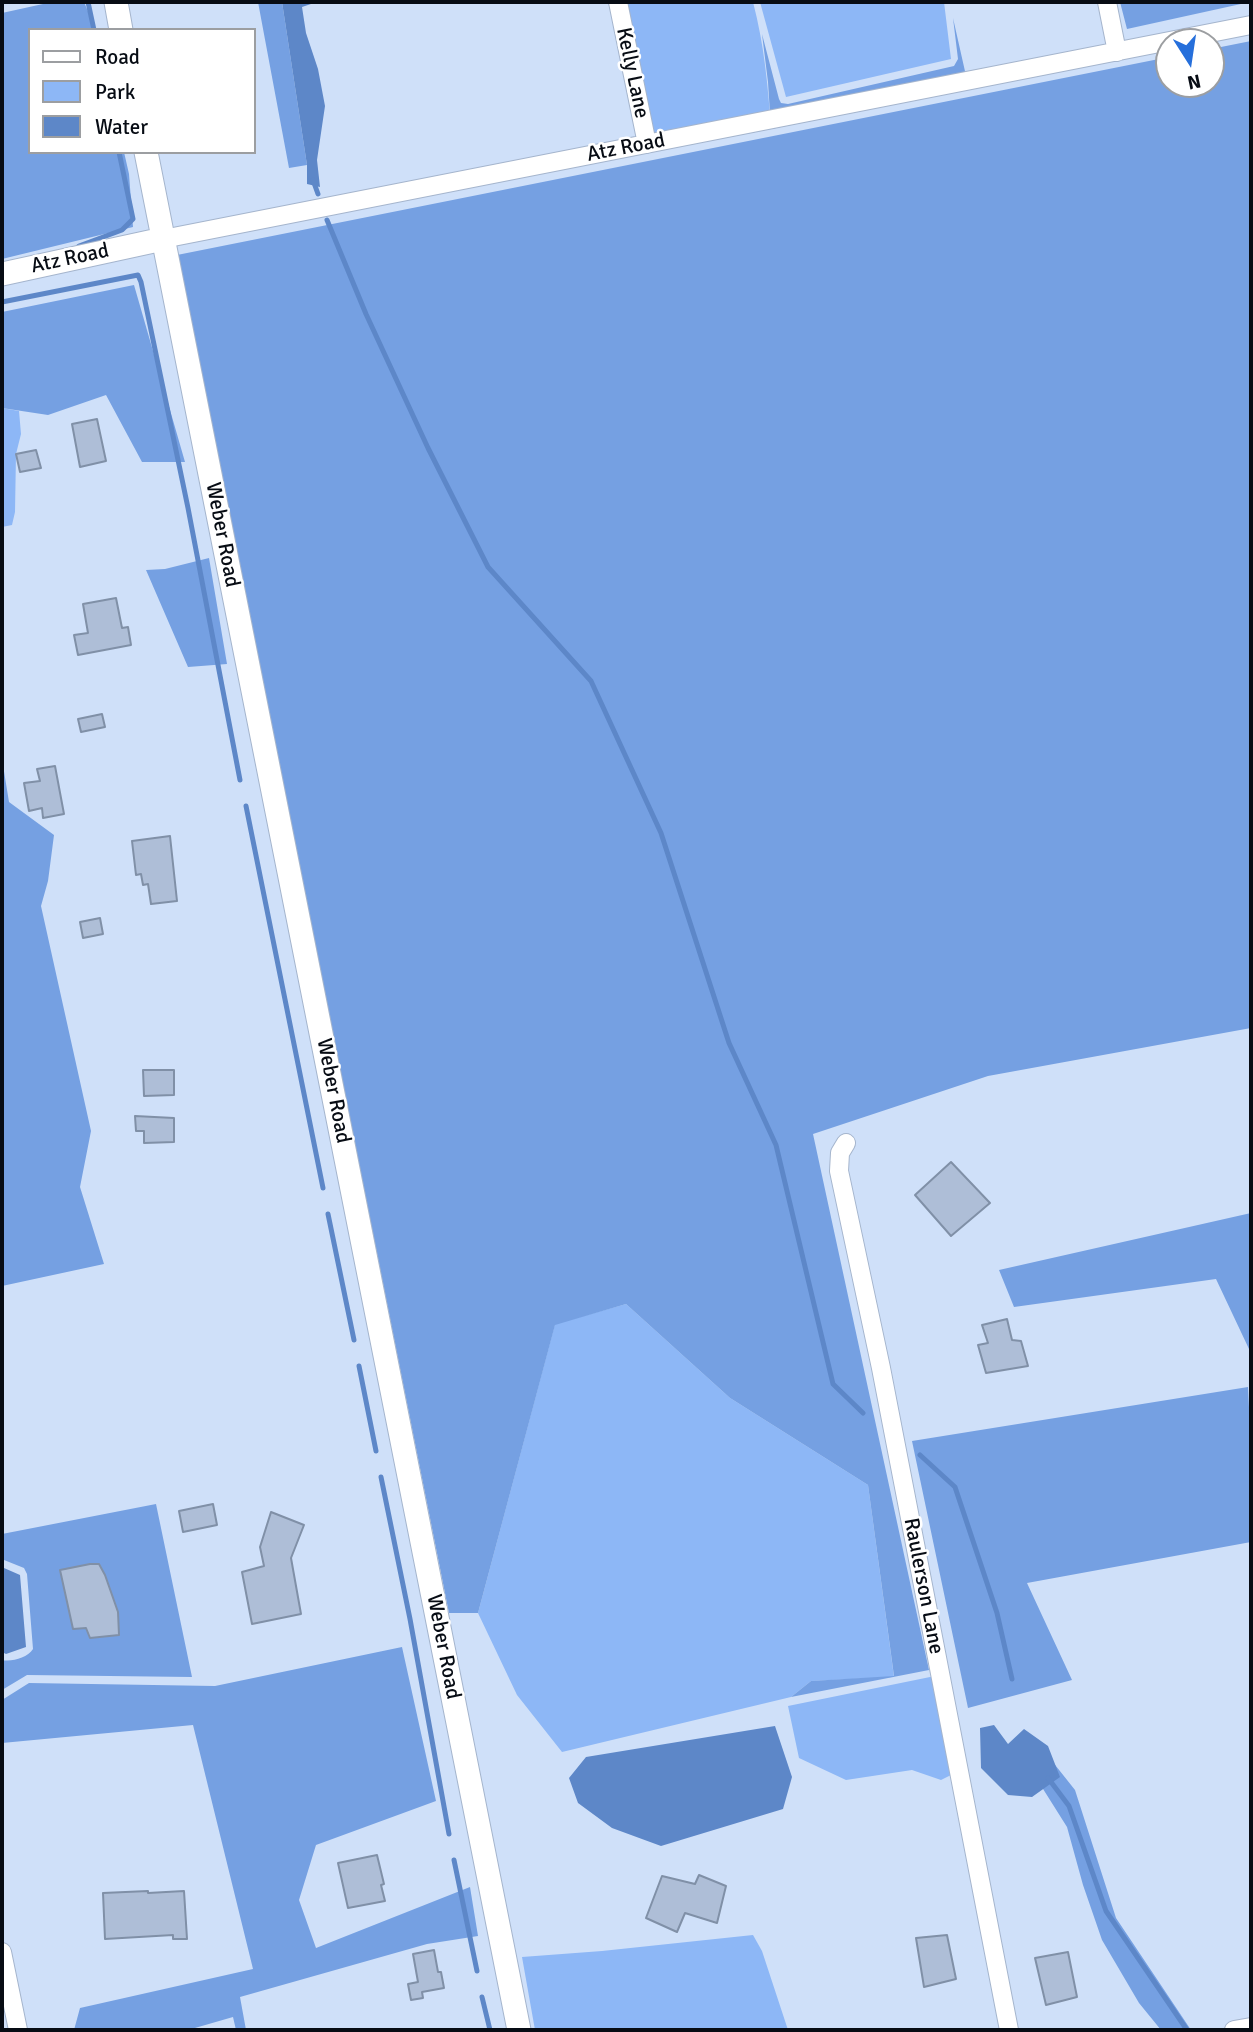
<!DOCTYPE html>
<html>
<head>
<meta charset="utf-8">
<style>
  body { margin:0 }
  #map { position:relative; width:1253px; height:2032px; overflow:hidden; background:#cfe0f9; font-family:Signika,sans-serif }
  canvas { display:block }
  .frame { position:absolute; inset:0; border:4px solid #070c14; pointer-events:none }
  .legend { position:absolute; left:28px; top:28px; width:228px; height:126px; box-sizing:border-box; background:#fff; border:2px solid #9c9ea1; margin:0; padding:9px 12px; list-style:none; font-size:21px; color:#070c14 }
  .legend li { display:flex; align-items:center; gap:14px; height:35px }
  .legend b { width:35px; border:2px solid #9c9ea1 }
  .north { position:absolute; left:1155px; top:28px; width:70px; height:70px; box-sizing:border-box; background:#fff; border:2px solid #9c9ea1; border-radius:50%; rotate:168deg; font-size:19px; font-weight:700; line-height:28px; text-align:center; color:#070c14 }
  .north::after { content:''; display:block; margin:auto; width:24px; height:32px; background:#266fdb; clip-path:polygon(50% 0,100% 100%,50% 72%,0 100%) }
</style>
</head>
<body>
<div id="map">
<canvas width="1253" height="2032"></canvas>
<div class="frame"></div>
<ul class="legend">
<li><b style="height:9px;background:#fff"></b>Road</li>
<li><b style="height:19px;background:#8db7f6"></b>Park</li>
<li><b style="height:19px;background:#5d87c8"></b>Water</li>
</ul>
<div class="north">N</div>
</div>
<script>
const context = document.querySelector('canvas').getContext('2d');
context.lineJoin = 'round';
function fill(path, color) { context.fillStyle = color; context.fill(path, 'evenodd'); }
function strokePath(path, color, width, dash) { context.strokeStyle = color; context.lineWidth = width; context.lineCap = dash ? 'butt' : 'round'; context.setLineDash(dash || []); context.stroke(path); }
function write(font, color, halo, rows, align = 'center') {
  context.font = font + ' Signika,sans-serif'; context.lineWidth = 5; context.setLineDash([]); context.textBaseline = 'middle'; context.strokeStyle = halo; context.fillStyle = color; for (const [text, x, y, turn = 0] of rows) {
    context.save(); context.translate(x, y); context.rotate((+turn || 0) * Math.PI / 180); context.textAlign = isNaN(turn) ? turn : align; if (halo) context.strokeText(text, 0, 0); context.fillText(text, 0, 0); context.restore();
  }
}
fill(new Path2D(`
  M608 2H753C764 44 768 85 771 129L647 153Z
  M760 2H944L951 59 786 97Z
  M2 408 19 411 21 434 16 454 15 512 12 525 2 527Z
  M626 1304 730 1398 868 1485 894 1677 811 1681 791 1697 562 1752 517 1695 478 1613 555 1324Z
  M935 1676 953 1774 941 1780 912 1770 846 1780 799 1758 788 1706Z
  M753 1935 762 1951 788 2030H535L522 1957 602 1951Z`), '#8db7f6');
fill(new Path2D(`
  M52 2H84L96 30H30V152H124L129 174 133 227 2 259V13Z
  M258 2H282L307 165 289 168Z
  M1120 2H1250L1127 29Z
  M953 18 969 89 771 129 768 82 762 34 779 99 781 103 788 104 954 66 958 59Z
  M1251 41V1028L988 1076 813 1134 929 1670 791 1697 811 1681 894 1676 868 1485 730 1398 626 1304 555 1325 478 1613H449L177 255 1169 57V84H1211V49Z
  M134 285 185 462H142L106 395 48 415 2 408V312Z
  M209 558 227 664 188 667 146 570 165 569Z
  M2 759 9 802 54 835 48 881 41 906 91 1131 80 1187 104 1264 2 1286Z
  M1251 1213V1347L1249 1349 1216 1279 1014 1307 999 1270Z
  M1248 1387 1251 1448V1542L1027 1583 1072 1680 968 1708 912 1441Z
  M156 1504 192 1677 27 1675 2 1690V1660C12 1662 27 1658 33 1649L27 1574 24 1568 4 1560 2 1561V1534Z
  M402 1647 436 1801 316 1845 299 1900 316 1948 470 1887 478 1936 427 1944 240 1997 246 2030H236L233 2017 188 2030H74L80 2008 253 1969 193 1725 2 1743V1700L29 1683 215 1686Z
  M1048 1756 1075 1790 1116 1918 1191 2030H1161L1139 2003 1102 1940 1083 1885 1067 1827 1033 1773Z`), '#75a0e2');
fill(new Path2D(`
  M282 2H317L302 7 306 33 318 69 325 106 317 160 320 187 307 184V165Z
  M4 1568 20 1575 26 1647 6 1654 2 1652V1569Z
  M994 1725 1008 1744 1024 1729 1048 1746 1060 1777 1032 1797 1008 1795 981 1768 980 1728Z
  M775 1726 792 1777 783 1809 661 1846 612 1828 578 1803 569 1778 586 1757Z`), '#5d87c8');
strokePath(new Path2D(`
  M88 2 94 30
  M313 180 318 194
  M327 220 366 314 428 448 488 567 591 681 661 833 729 1043 776 1145 833 1384 863 1413
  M79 246 122 230 133 219 119 152
  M2 302 138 275 141 282 188 508 240 780
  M246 806 323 1188
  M328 1214 354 1340
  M359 1366 376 1451
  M920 1455 955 1487 997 1613 1012 1679
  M381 1477 410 1619 449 1834
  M1048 1778 1069 1806 1106 1911 1187 2030
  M454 1860 477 1971
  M482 1997 490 2030`), '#5d87c8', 5);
const building = new Path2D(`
  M97 419 106 461 80 467 72 424Z
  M36 450 41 468 20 472 16 454Z
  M116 598 122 628 128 627 131 645 78 655 74 635 88 633 83 604Z
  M102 714 105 727 81 732 78 719Z
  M55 766 64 814 43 818 42 808 29 811 24 783 40 781 37 769Z
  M170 836 177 901 151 904 148 884 143 885 141 874 136 875 132 841Z
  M100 918 103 934 83 938 80 922Z
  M143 1070H174V1095L144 1096Z
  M135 1116 174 1118V1142L144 1143V1131H136Z
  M951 1162 990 1203 951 1236 915 1195Z
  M1007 1319 1012 1340 1021 1341 1028 1366 986 1373 978 1345 988 1343 982 1325Z
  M213 1504 217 1525 183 1532 179 1511Z
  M271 1512 304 1525 291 1558 301 1614 252 1624 242 1572 264 1566 260 1547Z
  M90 1564H99L105 1575 118 1612 119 1635 90 1638 86 1628 73 1629 60 1570Z
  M377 1855 384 1884 381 1885 385 1901 348 1908 338 1863Z
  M699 1875 726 1886 717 1923 685 1913 677 1932 646 1918 662 1876 695 1884Z
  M148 1891V1893L184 1891 187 1939H173V1935L105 1939 103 1893Z
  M947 1935 956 1979 924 1987 916 1938Z
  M434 1950 438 1972H441L444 1988 422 1992 423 1998 411 2000 408 1984 418 1982 413 1954Z
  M1068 1952 1077 1997 1046 2005 1035 1958Z`);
fill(building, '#aebed7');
strokePath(building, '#8090a7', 2);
const minor = new Path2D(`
  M618 2 647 144
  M1107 2 1117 52
  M163 239 1251 25
  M846 1143 840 1153 839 1171 881 1368 1009 2030
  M2 1952 18 2030
  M1234 2030 1251 2027`);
const tertiary = new Path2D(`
  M116 2 121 30
  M146 152 519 2030
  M2 274 163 239`);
strokePath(minor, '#a5b5cd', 20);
strokePath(tertiary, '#a5b5cd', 25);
strokePath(minor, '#fff', 18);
strokePath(tertiary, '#fff', 23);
write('21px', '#070c14', '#fff', [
  ["Kelly Lane",632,73,78],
  ["Atz Road",626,148,-11],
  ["Atz Road",70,259,-12],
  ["Weber Road",222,535,79],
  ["Weber Road",333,1091,79],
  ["Raulerson Lane",923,1586,79],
  ["Weber Road",443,1647,79]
]);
</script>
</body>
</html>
